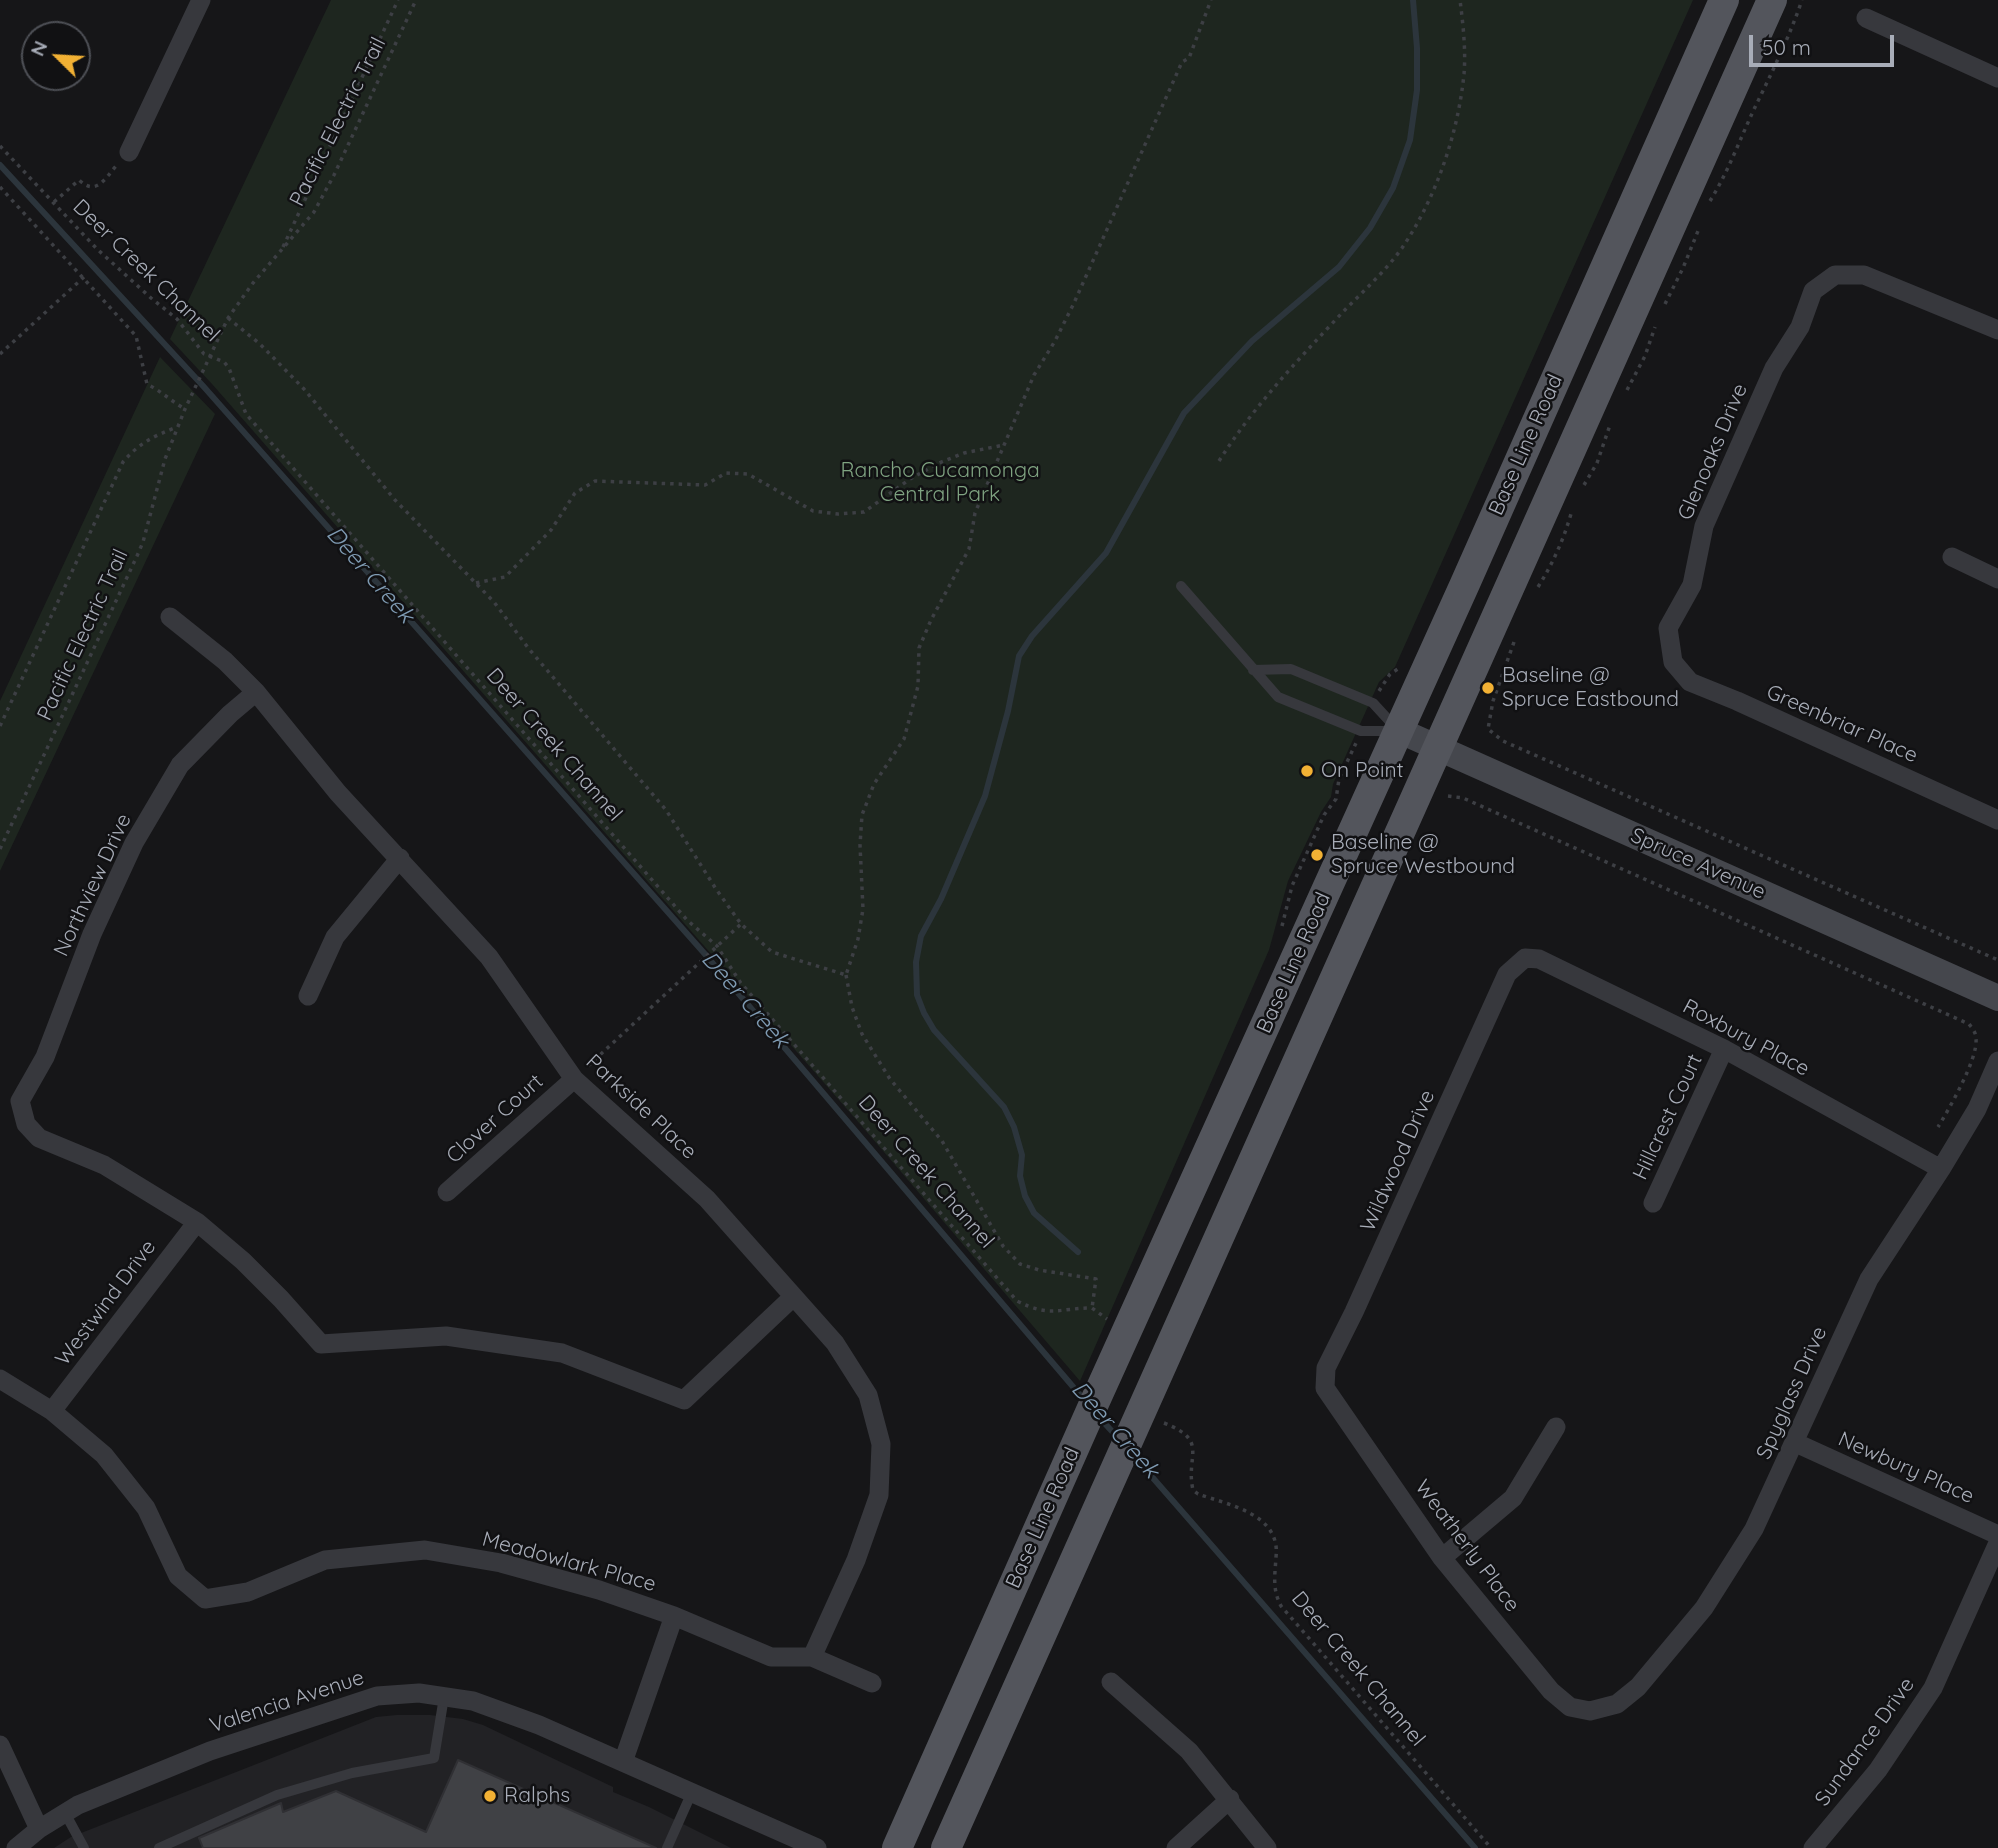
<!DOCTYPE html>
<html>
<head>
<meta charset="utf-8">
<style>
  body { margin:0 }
  #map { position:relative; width:1998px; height:1848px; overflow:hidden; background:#161618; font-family:Quicksand,sans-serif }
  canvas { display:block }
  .north { position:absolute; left:21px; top:21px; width:70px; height:70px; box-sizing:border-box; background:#111113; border:2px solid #4d4f55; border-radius:50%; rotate:294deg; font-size:19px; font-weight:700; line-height:28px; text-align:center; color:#a8adb8 }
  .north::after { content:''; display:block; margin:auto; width:24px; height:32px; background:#f2b134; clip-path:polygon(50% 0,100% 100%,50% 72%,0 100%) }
  .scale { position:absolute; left:1749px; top:35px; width:145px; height:32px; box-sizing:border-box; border:4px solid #a8adb8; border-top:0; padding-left:9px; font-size:21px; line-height:24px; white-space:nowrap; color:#a8adb8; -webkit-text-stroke:5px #111113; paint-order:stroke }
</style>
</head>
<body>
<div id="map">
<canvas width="1998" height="1848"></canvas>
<div class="north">N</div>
<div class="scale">50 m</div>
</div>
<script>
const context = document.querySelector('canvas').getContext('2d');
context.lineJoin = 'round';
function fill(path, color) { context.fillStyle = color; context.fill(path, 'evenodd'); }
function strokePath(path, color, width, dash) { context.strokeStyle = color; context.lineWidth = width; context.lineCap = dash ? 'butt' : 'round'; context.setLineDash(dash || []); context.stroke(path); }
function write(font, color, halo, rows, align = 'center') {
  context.font = font + ' Quicksand,sans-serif'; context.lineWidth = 5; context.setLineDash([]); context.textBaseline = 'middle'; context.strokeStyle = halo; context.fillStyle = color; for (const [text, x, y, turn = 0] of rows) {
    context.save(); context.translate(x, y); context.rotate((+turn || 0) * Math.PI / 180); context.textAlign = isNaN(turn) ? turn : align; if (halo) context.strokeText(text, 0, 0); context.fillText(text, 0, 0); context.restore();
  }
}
fill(new Path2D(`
  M397 1715H430L463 1719 483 1725 613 1787V1792L649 1807 731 1848H54L71 1837 376 1717Z`), '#222225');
fill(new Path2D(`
  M331 0H1693L1395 667 1379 682 1333 784 1331 797 1321 812 1288 881 1269 950 1080 1381 860 1124 212 384 170 339Z
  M160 357 215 414 0 871V701Z`), '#1e261f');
strokePath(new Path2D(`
  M0 165 204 387 704 953 1086 1402
  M1078 1252 1034 1213 1025 1196 1020 1176 1022 1155 1014 1127 1004 1107 934 1030 924 1013 917 995 916 962 921 936 941 899 985 796 1008 711 1019 656 1032 636 1106 553 1184 413 1252 341 1339 267 1370 228 1393 188 1410 140 1417 90V48L1413 0
  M1098 1416 1119 1439
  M1133 1455 1475 1848`), '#2c353c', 6);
const building = new Path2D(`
  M458 1760 656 1848H203L199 1838 281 1803 283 1812 336 1791 426 1832Z`);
fill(building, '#404145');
strokePath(building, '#303034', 2);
strokePath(new Path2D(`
  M0 146 97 249 151 298 177 319 204 354 224 362 229 368 246 414 687 920 717 946 740 982 1017 1301C1050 1318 1059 1308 1092 1308L1107 1319
  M0 187 136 336 147 384C161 391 171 401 185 409
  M1710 201C1730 169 1742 133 1759 99 1775 66 1790 35 1802 0
  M54 202 79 180C96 196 104 180 116 166
  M283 247 398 0
  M1665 304 1683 268 1698 231
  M228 318 260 344 304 389 395 500 494 602 529 649 666 810 716 889 741 924 772 952 846 975 858 939 863 909 860 845 862 815 874 784 904 739 918 686 919 648 931 620 969 549 975 513 1034 375 1055 341 1074 303 1182 62 1189 58 1211 0
  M0 354 84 277
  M1627 390 1645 356 1655 327
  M1219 461C1254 406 1297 361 1341 314 1361 293 1385 272 1402 248 1436 198 1458 134 1464 74 1466 50 1463 24 1460 0
  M1584 485 1597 463 1610 425
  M476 583 505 577 551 530 575 493 595 481 705 485 726 473 748 474 813 511 838 514 864 512 910 479 939 463 964 453 1004 445
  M1538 587C1553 563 1563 541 1571 514
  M1514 642 1493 701 1488 729 1503 741 1998 960
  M1379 691 1390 674 1401 667
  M0 726 123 462C139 443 154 436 177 427
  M1448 796 1463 798 1969 1024C1972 1028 1976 1032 1976 1039 1978 1059 1949 1109 1938 1127
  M0 849 137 556 143 542 165 459 185 409 228 318 253 283 314 212 334 175 416 0
  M1282 926 1292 886 1324 815 1336 799 1339 779 1356 743
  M846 975 852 1007 862 1034 890 1079 942 1141 1003 1246 1020 1264 1039 1270 1096 1279 1092 1308
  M588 1066 741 924
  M1164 1423C1210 1441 1185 1455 1193 1490L1198 1494C1229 1505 1281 1514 1276 1557 1275 1575 1272 1589 1281 1606L1491 1848`), '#3d3f44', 3.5, [3.5, 5]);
strokePath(new Path2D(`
  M1181 586 1278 697 1361 731H1394
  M1253 670 1291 669 1373 703 1395 727
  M65 1813 84 1848
  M159 1848 277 1795 352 1773 434 1758 444 1697
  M667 1848 692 1792`), '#37383d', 10);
strokePath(new Path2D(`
  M1866 18 1998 78
  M129 152 201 0
  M1998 330 1864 275H1835L1813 291 1800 327 1774 368 1704 526 1692 585 1668 628 1673 662 1690 682 1737 701 1998 820
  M1952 557 1998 579
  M170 617 225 661 256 692 338 793 489 957 574 1079 707 1199 835 1343 868 1395 881 1444 879 1495 856 1560 812 1657
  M256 692 230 714 180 765 134 843 92 934 45 1057 20 1101 26 1124 39 1138 104 1165 197 1222 243 1261 281 1299 321 1344 446 1336 562 1353 684 1400 793 1297
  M308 996 335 937 400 858
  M1941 1169 1724 1049 1539 959 1525 958 1507 974 1354 1312 1326 1368 1325 1388 1442 1558 1551 1691 1570 1707 1590 1711 1617 1704 1638 1687 1704 1608 1754 1529 1869 1279 1941 1169 1977 1109 1998 1061
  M447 1192 574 1079
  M1653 1203 1724 1049
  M0 1379 52 1411 104 1455 146 1508 178 1576 205 1599 248 1592 325 1560 425 1550 501 1563 599 1590 674 1616 771 1657H812L872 1683
  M52 1411 197 1222
  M1796 1443 1998 1535
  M1442 1558 1513 1498 1556 1427
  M1111 1682 1189 1751 1267 1848
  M0 1745 39 1829
  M623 1762 674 1616
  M16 1848 39 1829 78 1805 210 1751 377 1696 419 1693 473 1701 539 1725 817 1848
  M1176 1848 1230 1799
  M1813 1848 1878 1770 1933 1688 1998 1543`), '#37383d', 19);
strokePath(new Path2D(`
  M1398 730 1998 998`), '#45474d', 26);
strokePath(new Path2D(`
  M897 1848 1096 1399 1464 586 1724 0
  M946 1848 1772 0`), '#53555c', 30);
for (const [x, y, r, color] of [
  [1488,688,7,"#f2b134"],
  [1307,771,7,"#f2b134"],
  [1317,855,7,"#f2b134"],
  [490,1796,7,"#f2b134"]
]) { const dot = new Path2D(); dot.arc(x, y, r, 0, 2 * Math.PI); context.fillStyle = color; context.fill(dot); strokePath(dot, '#111113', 2.5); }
write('21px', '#a8adb8', '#111113', [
  ["Pacific Electric Trail",338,122,-63],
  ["Deer Creek Channel",146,271,44],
  ["Base Line Road",1526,445,-66],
  ["Glenoaks Drive",1713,452,-67],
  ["Pacific Electric Trail",83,635,-65],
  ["Greenbriar Place",1842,724,24],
  ["Deer Creek Channel",554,745,49],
  ["Spruce Avenue",1698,864,24],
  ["Northview Drive",93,885,-65],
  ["Base Line Road",1294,963,-66],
  ["Roxbury Place",1746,1038,28],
  ["Parkside Place",641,1107,43],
  ["Hillcrest Court",1668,1117,-65],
  ["Clover Court",495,1119,-42],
  ["Wildwood Drive",1398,1161,-66],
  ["Deer Creek Channel",926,1172,49],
  ["Westwind Drive",106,1303,-53],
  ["Spyglass Drive",1792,1393,-66],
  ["Newbury Place",1906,1468,24],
  ["Base Line Road",1043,1518,-66],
  ["Weatherly Place",1467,1546,53],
  ["Meadowlark Place",569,1562,15],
  ["Deer Creek Channel",1358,1669,50],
  ["Valencia Avenue",287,1702,-18],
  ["Sundance Drive",1865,1742,-54]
]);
write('21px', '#7fa381', '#111113', [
  ["Rancho Cucamonga",940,471],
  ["Central Park",940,495]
]);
write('21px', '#a8adb8', '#111113', [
  ["Baseline @",1502,676],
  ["Spruce Eastbound",1502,700],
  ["On Point",1321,771],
  ["Baseline @",1331,843],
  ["Spruce Westbound",1331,867],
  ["Ralphs",504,1796]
], 'left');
write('italic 23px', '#7f9bb3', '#111113', [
  ["Deer Creek",370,575,49],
  ["Deer Creek",745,1000,49],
  ["Deer Creek",1115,1430,49]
]);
</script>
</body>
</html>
